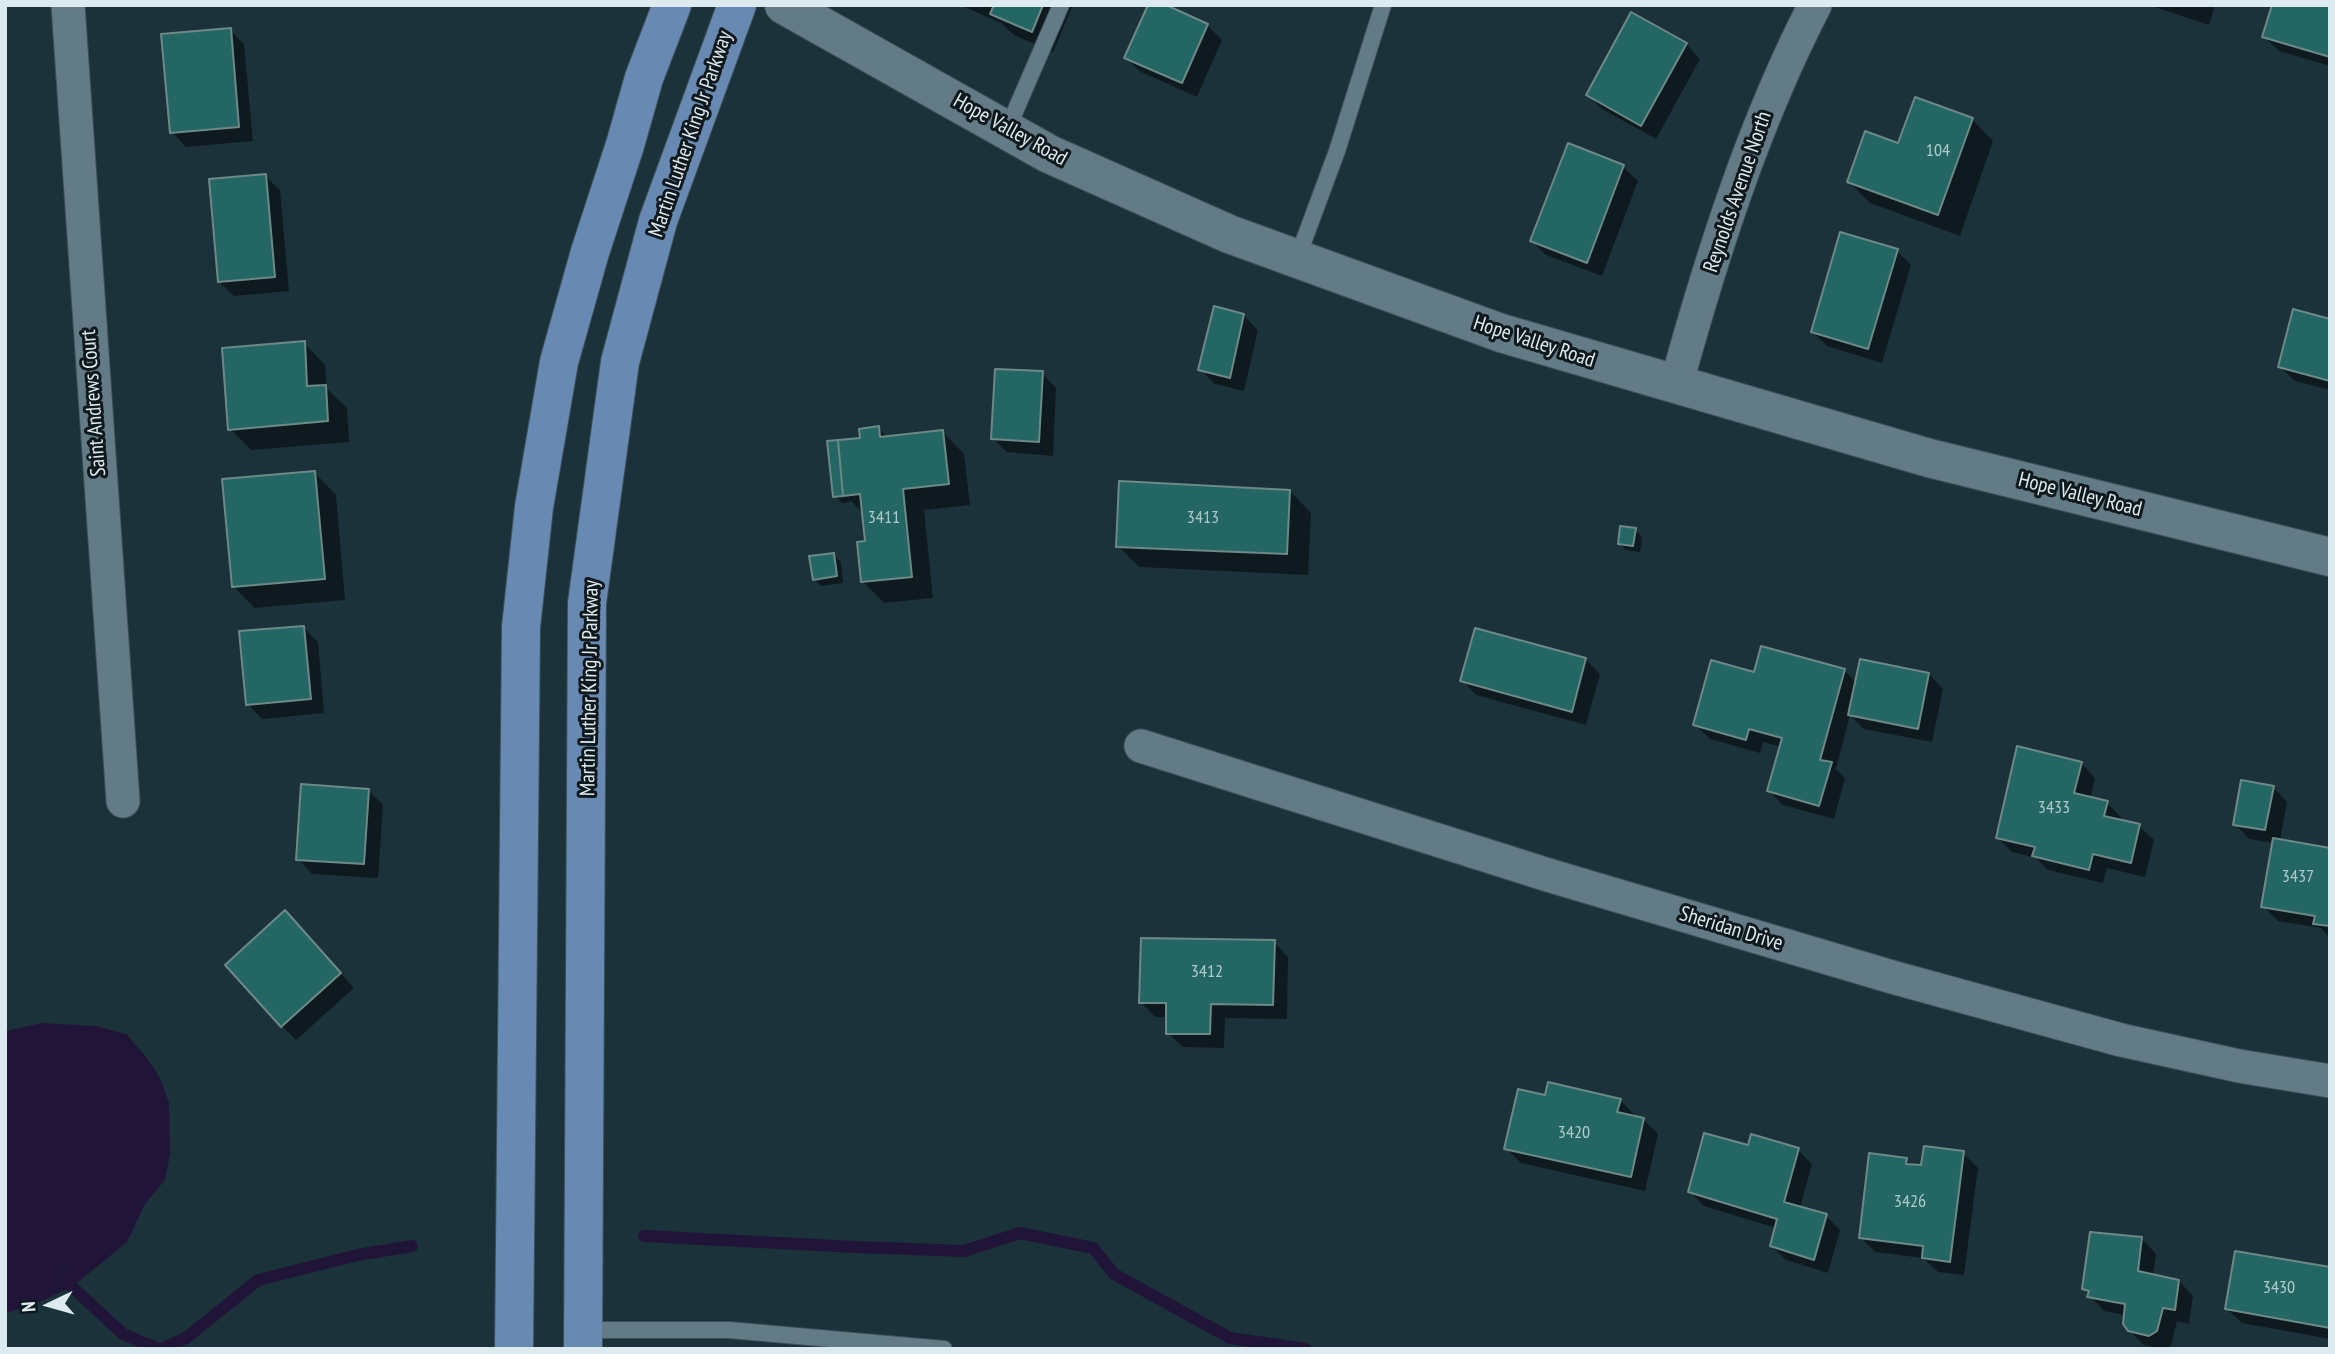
<!DOCTYPE html>
<html>
<head>
<meta charset="utf-8">
<style>
  body { margin:0 }
  #map { position:relative; width:2335px; height:1354px; overflow:hidden; background:#1c323b; font-family:"PT Sans Narrow",sans-serif }
  canvas { display:block }
  .frame { position:absolute; inset:0; border:7px solid #ddeaf0; pointer-events:none }
  .north { position:absolute; left:14px; top:1270px; width:70px; height:70px; -webkit-text-stroke:5px #0f191d; paint-order:stroke; rotate:265deg; font-size:19px; font-weight:700; line-height:28px; text-align:center; color:#ddeaf0 }
  .north::after { content:''; display:block; margin:auto; width:24px; height:32px; background:#ddeaf0; clip-path:polygon(50% 0,100% 100%,50% 72%,0 100%) }
</style>
</head>
<body>
<div id="map">
<canvas width="2335" height="1354"></canvas>
<div class="frame"></div>
<div class="north">N</div>
</div>
<script>
const context = document.querySelector('canvas').getContext('2d');
context.lineJoin = 'round';
function fill(path, color) { context.fillStyle = color; context.fill(path, 'evenodd'); }
function strokePath(path, color, width, dash) { context.strokeStyle = color; context.lineWidth = width; context.lineCap = dash ? 'butt' : 'round'; context.setLineDash(dash || []); context.stroke(path); }
function write(font, color, halo, rows, align = 'center') {
  context.font = font + ' "PT Sans Narrow",sans-serif'; context.lineWidth = 6; context.setLineDash([]); context.textBaseline = 'middle'; context.strokeStyle = halo; context.fillStyle = color; for (const [text, x, y, turn = 0] of rows) {
    context.save(); context.translate(x, y); context.rotate((+turn || 0) * Math.PI / 180); context.textAlign = isNaN(turn) ? turn : align; if (halo) context.strokeText(text, 0, 0); context.fillText(text, 0, 0); context.restore();
  }
}
fill(new Path2D(`
  M42 1023 96 1026 126 1034 147 1058 160 1078 169 1103 170 1154 165 1180 145 1204 127 1242 72 1287 33 1305 5 1313V1031Z`), '#201539');
fill(new Path2D(`
  M960 5H1073L1053 52 1014 35 1001 23Z
  M2149 5H2215L2209 25Z
  M2330 5V66L2279 51 2264 37Z
  M1207 25 1222 40 1197 97 1141 72 1126 58Z
  M230 30 244 44 253 141 186 147 172 132Z
  M1686 44 1700 59 1656 139 1602 109 1588 95Z
  M1972 119 1993 141 1960 236 1870 203 1849 182 1900 146Z
  M1569 145 1623 167 1638 181 1602 276 1546 255 1532 241Z
  M265 176 280 190 289 291 234 296 219 282Z
  M1897 251 1911 265 1882 363 1827 346 1813 332Z
  M1244 316 1258 330 1244 391 1215 384 1200 369Z
  M2330 321V390L2295 381 2280 367Z
  M304 343 325 365 327 389 347 408 349 442 251 450 230 429Z
  M1042 373 1056 388 1053 456 1007 452 992 438Z
  M878 428 888 438 943 432 964 454 970 505 924 510 933 598 884 603 863 582 867 543 864 514 850 500V502L842 503 835 496 862 440Z
  M315 473 336 495 345 600 255 608 233 586Z
  M1290 491 1311 513 1308 575 1139 567 1118 546Z
  M1635 530 1642 537 1640 552 1626 550 1619 543Z
  M834 555 841 562 843 583 821 586 814 579Z
  M304 628 318 642 324 713 262 719 248 704Z
  M1476 630 1586 660 1600 674 1586 725 1476 695 1462 680Z
  M1844 670 1856 683 1929 674 1943 689 1932 742 1864 729 1850 715 1836 769 1845 778 1834 819 1783 805 1769 791 1781 747 1763 742 1760 753 1710 739 1695 724 1755 674Z
  M2081 763 2095 778 2090 799 2107 803 2121 817 2120 821 2139 826 2154 840 2145 877 2107 868 2103 883 2048 870 2036 858 2012 852 1998 838Z
  M2273 787 2287 802 2280 841 2330 849V938L2321 928 2278 921 2263 906 2274 843 2249 839 2235 824Z
  M368 790 383 805 378 878 312 874 298 859Z
  M299 927 354 988 296 1040 282 1026Z
  M1274 942 1288 957 1287 1019 1225 1018 1224 1048 1183 1047 1168 1033V1017H1155L1141 1002Z
  M1546 1097 1620 1100 1635 1115 1634 1117 1643 1119 1658 1134 1645 1191 1521 1163 1506 1148Z
  M1749 1148 1798 1150 1812 1164 1800 1208 1826 1216 1840 1230 1828 1273 1786 1260 1771 1246 1776 1228 1704 1206 1690 1192Z
  M1963 1153 1978 1168 1964 1275 1938 1272 1923 1258 1875 1252 1860 1237 1906 1159 1913 1166 1923 1167Z
  M2142 1239 2156 1254 2153 1276 2179 1281 2193 1296 2189 1324 2177 1321 2171 1345 2166 1349 2144 1345 2129 1330 2125 1315 2104 1311 2084 1289Z
  M2330 1269V1339L2242 1323 2227 1309Z`), '#0007');
strokePath(new Path2D(`
  M644 1236 855 1247 964 1251 1020 1233 1093 1248 1114 1274 1230 1338 1306 1349
  M62 1274 72 1287 123 1334 159 1349
  M161 1349 186 1338 258 1280 357 1255 412 1246`), '#201539', 12);
const building = new Path2D(`
  M994 5H1043L1032 32 990 14Z
  M1148 5H1166L1208 24 1182 83 1124 58Z
  M2272 5H2330V57L2262 37Z
  M1631 12 1687 43 1641 126 1586 95Z
  M231 28 239 127 170 133 161 34Z
  M1915 97 1973 118 1938 215 1847 182 1865 131 1898 143Z
  M1568 143 1624 165 1587 263 1530 241Z
  M266 174 275 277 218 282 209 179Z
  M1840 232 1898 249 1868 349 1811 332Z
  M1214 306 1244 314 1230 378 1198 370Z
  M2293 309 2330 319V381L2278 367Z
  M305 341 307 386 326 385 328 421 228 430 222 348Z
  M995 369 1043 371 1039 442 991 439Z
  M879 426 880 437 943 430 949 484 903 489 912 577 861 582 857 542 865 541 860 494 843 496 838 440 860 438 859 429Z
  M838 440 843 496 833 497 827 441Z
  M315 471 325 579 232 587 222 479Z
  M1119 481 1290 490 1287 554 1116 547Z
  M1620 526 1636 528 1633 546 1618 544Z
  M834 553 837 576 813 580 809 556Z
  M304 626 311 699 246 705 239 631Z
  M1475 628 1586 658 1572 712 1460 681Z
  M1761 646 1845 669 1820 760 1832 762 1819 806 1767 791 1782 738 1749 729 1746 740 1693 725 1711 660 1754 672Z
  M1860 659 1929 673 1918 729 1848 715Z
  M2017 746 2082 762 2074 793 2108 801 2104 816 2140 824 2131 863 2093 854 2089 870 2032 856 2035 847 1996 838Z
  M2241 780 2274 786 2265 830 2233 825Z
  M301 784 369 789 364 864 296 860Z
  M2273 838 2330 848V926L2313 924 2315 916 2261 907Z
  M285 910 341 973 281 1027 225 965Z
  M1141 938 1275 940 1273 1005 1211 1004 1210 1034H1166V1003H1139Z
  M1548 1082 1621 1099 1617 1112 1644 1118 1631 1177 1504 1149 1518 1089 1545 1095Z
  M1704 1133 1748 1145 1751 1134 1799 1148 1784 1202 1827 1214 1814 1260 1770 1246 1777 1219 1688 1192Z
  M1924 1146 1964 1151 1950 1262 1922 1258 1923 1246 1859 1238 1869 1153 1907 1158 1906 1164 1921 1165Z
  M2090 1232 2142 1237 2138 1271 2179 1280 2175 1310 2163 1308 2157 1331 2149 1336 2128 1331 2123 1324 2125 1304 2087 1297 2089 1291 2082 1289Z
  M2235 1251 2330 1267V1328L2225 1309Z`);
fill(building, '#246663');
strokePath(building, '#6d8987', 2);
const service = new Path2D(`
  M1007 130 1061 5
  M1297 259 1337 151 1383 5
  M583 1330H729L944 1349`);
const minor = new Path2D(`
  M68 5 123 801
  M1676 385C1712 255 1753 125 1815 5
  M1141 746 1548 875 1892 977 2121 1040 2239 1066 2330 1081`);
const secondary = new Path2D(`
  M784 5 1049 154 1229 234 1501 333 1929 458 2330 557`);
const primary = new Path2D(`
  M514 1349 521 627 534 507 559 362 590 252 625 145 644 78 672 5
  M583 1349 587 603 620 362 658 221 737 5`);
strokePath(service, '#3d5058', 18);
strokePath(minor, '#3d5058', 35);
strokePath(secondary, '#3d5058', 40);
strokePath(primary, '#3d5058', 40);
strokePath(service, '#637b86', 16);
strokePath(minor, '#637b86', 33);
strokePath(secondary, '#637b86', 38);
strokePath(primary, '#6889b2', 38);
write('18px', '#afc9cd', null, [
  ["104",1938,151],
  ["3411",884,518],
  ["3413",1203,518],
  ["3433",2054,808],
  ["3437",2298,877],
  ["3412",1207,972],
  ["3420",1574,1133],
  ["3426",1910,1202],
  ["3430",2279,1288]
]);
write('21px', '#ddeaf0', '#0f191d', [
  ["Hope Valley Road",1010,130,29],
  ["Martin Luther King Jr Parkway",691,134,-71],
  ["Reynolds Avenue North",1738,192,-71],
  ["Hope Valley Road",1534,342,18],
  ["Saint Andrews Court",94,403,-94],
  ["Hope Valley Road",2080,495,14],
  ["Martin Luther King Jr Parkway",590,688,-89],
  ["Sheridan Drive",1731,929,17]
]);
</script>
</body>
</html>
